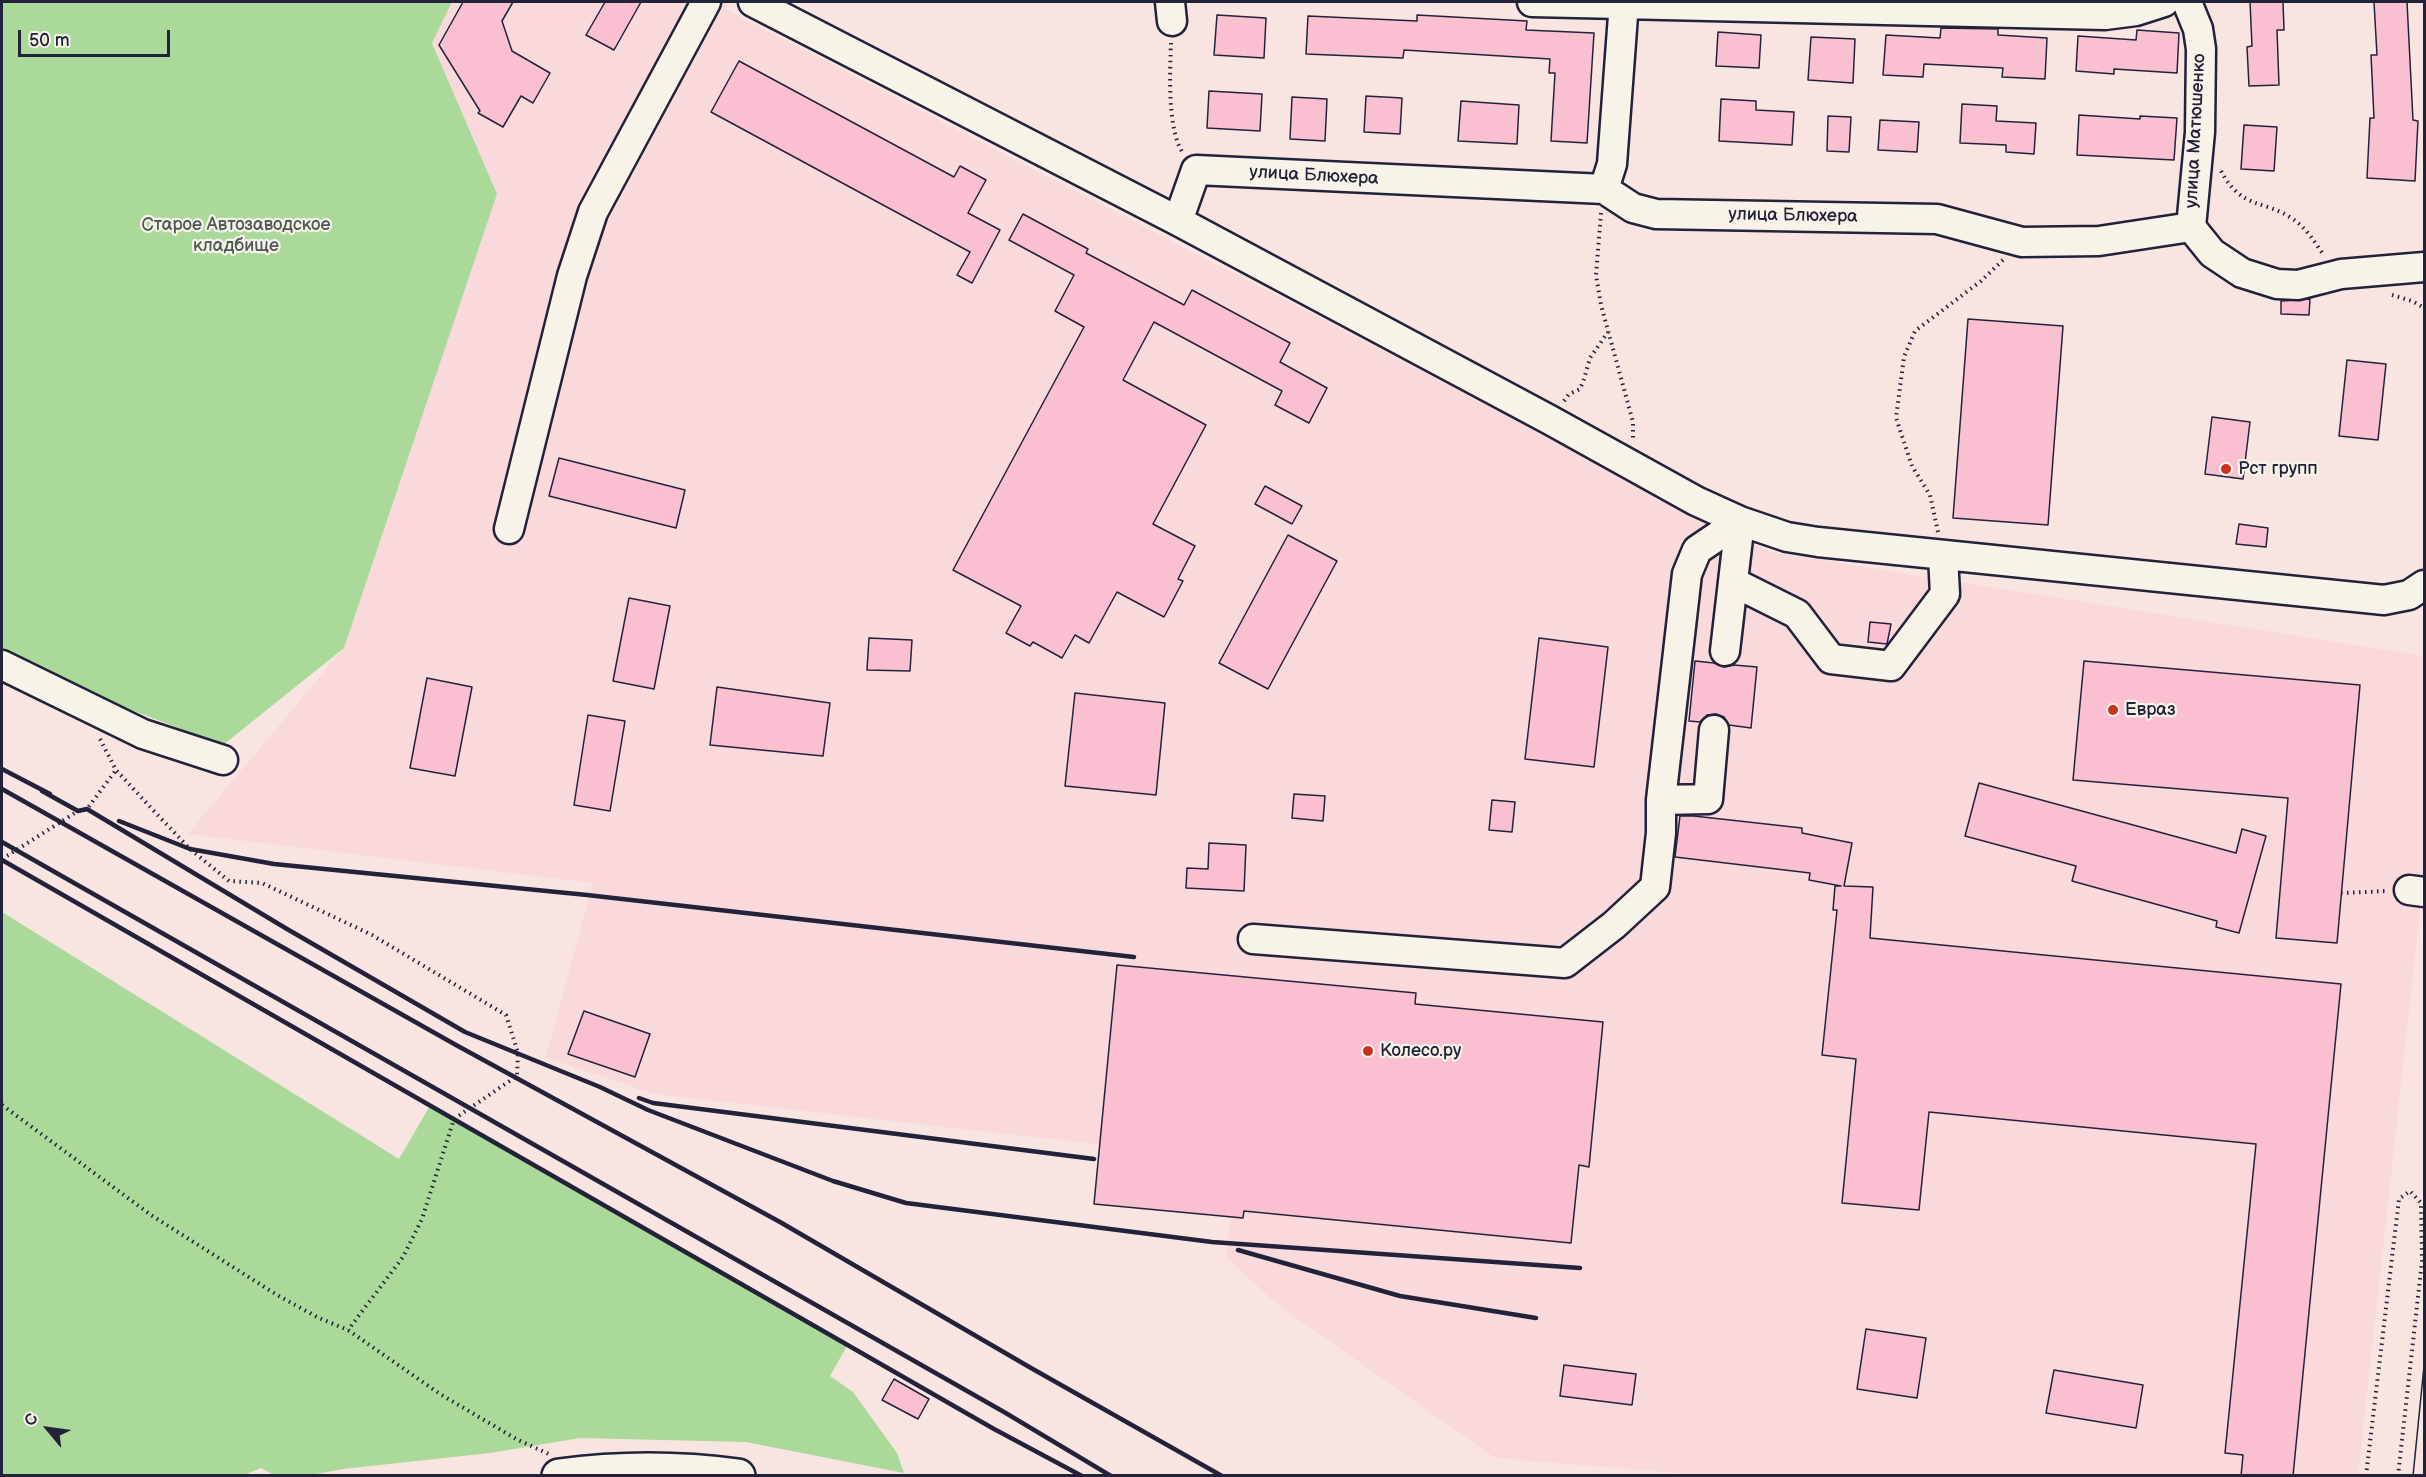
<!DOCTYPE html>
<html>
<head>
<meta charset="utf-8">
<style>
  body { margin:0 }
  #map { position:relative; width:2426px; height:1477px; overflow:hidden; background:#f8e4e1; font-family:"Balsamiq Sans",sans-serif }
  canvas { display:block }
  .frame { position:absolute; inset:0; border:3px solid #22223b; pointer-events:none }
  .north { position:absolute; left:18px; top:1399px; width:60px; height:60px; -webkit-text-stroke:4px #f7f3e8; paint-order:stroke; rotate:299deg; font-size:16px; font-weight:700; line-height:24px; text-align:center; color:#22223b }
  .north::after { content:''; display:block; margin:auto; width:21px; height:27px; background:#22223b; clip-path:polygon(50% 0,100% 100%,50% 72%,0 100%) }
  .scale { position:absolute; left:18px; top:30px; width:152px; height:27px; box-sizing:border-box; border:3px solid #22223b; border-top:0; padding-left:8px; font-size:18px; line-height:21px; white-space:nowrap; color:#22223b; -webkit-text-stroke:4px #f7f3e8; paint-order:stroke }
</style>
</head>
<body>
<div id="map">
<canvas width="2426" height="1477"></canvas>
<div class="frame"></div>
<div class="north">С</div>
<div class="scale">50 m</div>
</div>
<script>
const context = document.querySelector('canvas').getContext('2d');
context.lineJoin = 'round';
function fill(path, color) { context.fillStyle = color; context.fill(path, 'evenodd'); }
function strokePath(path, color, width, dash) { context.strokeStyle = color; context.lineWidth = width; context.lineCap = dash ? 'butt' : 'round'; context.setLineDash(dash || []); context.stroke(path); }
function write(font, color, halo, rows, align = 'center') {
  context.font = font + ' "Balsamiq Sans",sans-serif'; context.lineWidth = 4.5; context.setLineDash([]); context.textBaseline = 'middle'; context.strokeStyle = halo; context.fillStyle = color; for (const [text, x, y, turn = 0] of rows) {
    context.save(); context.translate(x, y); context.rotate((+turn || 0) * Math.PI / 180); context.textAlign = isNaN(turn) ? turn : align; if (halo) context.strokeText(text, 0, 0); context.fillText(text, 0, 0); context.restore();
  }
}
fill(new Path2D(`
  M452 2H728L727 10 1770 552 2424 656V875L2358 1475 1717 1476 1495 1458 1277 1304 1226 1257 1238 1160 654 1094 546 1057 593 883 188 834 344 648 497 194 432 42Z`), '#f9d9dc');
fill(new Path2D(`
  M2 2H452L432 43 497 194 344 648 223 745 56 681 2 648Z
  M2 912 399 1159 431 1104 848 1344 830 1376 853 1392 897 1453 904 1473 746 1442 580 1438 490 1453 343 1469 311 1475H274L261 1468 241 1476 2 1475Z`), '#aad999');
const building = new Path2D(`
  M463 2H513L502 21 512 51 550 73 533 103 521 96 503 127 478 113 480 111 439 45Z
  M605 2H641L614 50 586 35Z
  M2250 2H2283L2284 30H2277L2279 85 2249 86 2247 47 2252 46Z
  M2374 2H2407L2413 120 2418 121 2415 181 2367 178 2370 118H2374L2371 55H2377Z
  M1217 15 1266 18 1264 58 1214 55Z
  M1417 15 1527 21 1526 30 1594 33 1587 143 1551 141 1555 73H1549L1550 59 1404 50 1403 58 1306 54 1308 16 1417 21Z
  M1941 28 1998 29V35L2047 38 2045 79 2002 77 2003 68 1924 64 1923 77 1883 75 1886 35 1940 38Z
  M2137 30 2179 33 2177 73 2114 69V74L2076 71 2078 36 2136 40Z
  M1718 32 1761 35 1759 68 1716 66Z
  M1811 37 1855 39 1853 83 1808 80Z
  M739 61 954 177 960 166 986 180 968 213 1000 230 972 283 957 275 970 252 711 112Z
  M1209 91 1262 94 1260 131 1207 128Z
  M1366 96 1402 98 1400 134 1364 132Z
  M1292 97 1327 99 1325 141 1290 139Z
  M1721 99 1756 101V110L1794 112 1792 145 1719 141Z
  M1461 101 1519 105 1517 144 1458 141Z
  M1962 104 1997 106 1996 121 2036 123 2034 154 2006 152V145L1960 143Z
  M2079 115 2140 119V116L2177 118 2174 160 2077 155Z
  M1828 116 1851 117 1849 152 1827 151Z
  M1880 120 1919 122 1917 152 1878 150Z
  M2244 125 2277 127 2274 171 2241 169Z
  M1023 214 1088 249 1086 253 1184 305 1192 290 1290 343 1280 362 1327 388 1309 423 1275 405 1282 391 1154 322 1123 380 1206 425 1153 524 1195 546 1178 579 1183 581 1164 617 1117 592 1089 643 1075 635 1062 658 1033 642 1030 646 1006 633 1021 606 953 570 1084 327 1055 311 1074 275 1009 240Z
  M2310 299 2309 315 2281 314V301Z
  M1968 319 2063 326 2048 525 1953 518Z
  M2347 360 2386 364 2378 440 2339 436Z
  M2212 417 2250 422 2243 479 2205 474Z
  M559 458 685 490 676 528 549 496Z
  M1265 486 1302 506 1292 524 1255 504Z
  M2239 524 2268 528 2266 547 2236 544Z
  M1288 535 1337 561 1268 689 1219 663Z
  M629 598 670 606 654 689 613 681Z
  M1870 622 1891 624 1887 644 1868 642Z
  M869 638 912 640 910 671 867 670Z
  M1539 638 1608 647 1594 767 1525 759Z
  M1695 661 1714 663 1724 667 1734 665 1757 667 1751 728 1729 725 1724 717 1716 714 1707 715 1700 722 1689 721Z
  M2084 661 2360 685 2337 943 2276 938 2288 798 2073 780Z
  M427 678 472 687 455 776 410 768Z
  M717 687 830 703 823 756 710 745Z
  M1075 693 1165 703 1156 795 1065 786Z
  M588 715 625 721 610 811 574 805Z
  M1979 783 2236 853 2242 829 2266 836 2239 933 2216 927 2217 921 2072 881 2076 866 1965 836Z
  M1294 794 1325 796 1323 821 1292 818Z
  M1492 800 1515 802 1512 832 1489 830Z
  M1680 816H1694L1802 828V833L1852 843 1844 886 1873 887 1870 938 2341 984 2293 1476H2241L2243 1455 2225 1453 2256 1144 1929 1112 1919 1210 1842 1203 1856 1059 1822 1055 1837 910H1833L1835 886H1841L1809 880 1810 873 1675 857Z
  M1209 843 1246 845 1244 891 1186 888 1187 868 1208 869Z
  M1117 965 1416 993 1415 1004 1603 1022 1589 1167 1579 1165 1571 1243 1244 1211 1243 1218 1094 1204Z
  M584 1011 650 1034 635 1077 568 1054Z
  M1866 1329 1926 1338 1917 1398 1857 1389Z
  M1564 1365 1636 1374 1632 1405 1560 1396Z
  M2054 1370 2143 1385 2136 1428 2046 1413Z
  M894 1379 929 1399 918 1419 882 1400Z`);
fill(building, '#fac0d1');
strokePath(building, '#22223b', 1.5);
const minor = new Path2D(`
  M753 2 1178 221 1550 420 1696 501 1740 521 1787 537 1818 542 2384 600 2409 595 2424 585
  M1170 2 1172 21
  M1532 2 2105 15 2136 11 2164 2
  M2187 2 2198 29 2201 49 2200 132 2191 227
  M1604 189 1612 164 1624 2
  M1178 221 1196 170 1604 189 1633 208 1656 214 1937 219 2022 242 2099 241 2191 227 2212 253 2242 273 2277 284 2298 285 2341 274 2424 267
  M509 529 572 276 593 212 706 2
  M1733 582 1797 614 1831 659 1891 666 1945 594 1943 556
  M2 665 143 734 223 760
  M1661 800 1708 799 1714 730
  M2409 890 2424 892
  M1253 939 1565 963 1614 925 1655 887 1661 833V800L1687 574 1697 550 1740 521 1725 651`);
const major = new Path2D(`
  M559 1476C618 1468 679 1468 738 1476`);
strokePath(minor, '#22223b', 33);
strokePath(major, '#22223b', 38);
strokePath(new Path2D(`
  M1171 43C1170 71 1167 130 1183 153
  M2221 171C2242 210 2263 199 2293 219 2306 228 2314 241 2323 254
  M1601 213 1596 275 1601 305 1633 422V441
  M2392 295 2412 301 2424 308
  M1564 401 1569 394 1580 389 1584 379 1590 358 1608 332
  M1938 532 1930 495 1912 466 1896 418 1904 357 1915 331 1981 281 2003 260
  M100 739 116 770 152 809 190 849 229 881 262 883 372 935 506 1015 518 1053 517 1076 454 1119 422 1219 403 1257 348 1330
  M2 859 78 811 87 809 116 770
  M2341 893 2387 891
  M2 1105 151 1215 277 1295 319 1318 348 1330 440 1394 518 1440 549 1454
  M2366 1476 2399 1199 2410 1191 2421 1203 2422 1261 2398 1476`), '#22223b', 4, [1.5, 4.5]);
strokePath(minor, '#f7f3e8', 28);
strokePath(major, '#f7f3e8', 33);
strokePath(new Path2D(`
  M2413 1476 2424 1366`), '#22223b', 1.5);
strokePath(new Path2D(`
  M2 769 50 794
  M2 789 456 1045 780 1222 1031 1368 1222 1476
  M42 791 78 811 87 809 287 929 465 1032 600 1087 648 1110 833 1181 906 1203 1212 1242 1580 1268
  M119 821 190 849 274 864 587 895 1134 957
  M2 842 1004 1412 1111 1476
  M2 860 994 1429 1082 1476
  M639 1098 653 1103 1094 1159
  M1238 1250 1400 1296 1536 1318`), '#22223b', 4.5);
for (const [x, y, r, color] of [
  [2226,469,6,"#c8321e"],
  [2113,710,6,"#c8321e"],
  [1368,1051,6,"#c8321e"]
]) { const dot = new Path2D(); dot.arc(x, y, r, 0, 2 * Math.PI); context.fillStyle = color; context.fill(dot); strokePath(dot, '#f7f3e8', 2); }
write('18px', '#22223b', '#f7f3e8', [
  ["улица Матюшенко",2196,131,-87],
  ["улица Блюхера",1314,176,3],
  ["улица Блюхера",1793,216,1]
]);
write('18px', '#4b5957', '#f7f3e8', [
  ["Старое Автозаводское",236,225],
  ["кладбище",236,246]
]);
write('18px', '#22223b', '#f7f3e8', [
  ["Рст групп",2238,469],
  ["Евраз",2125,710],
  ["Колесо.ру",1380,1051]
], 'left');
</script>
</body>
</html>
